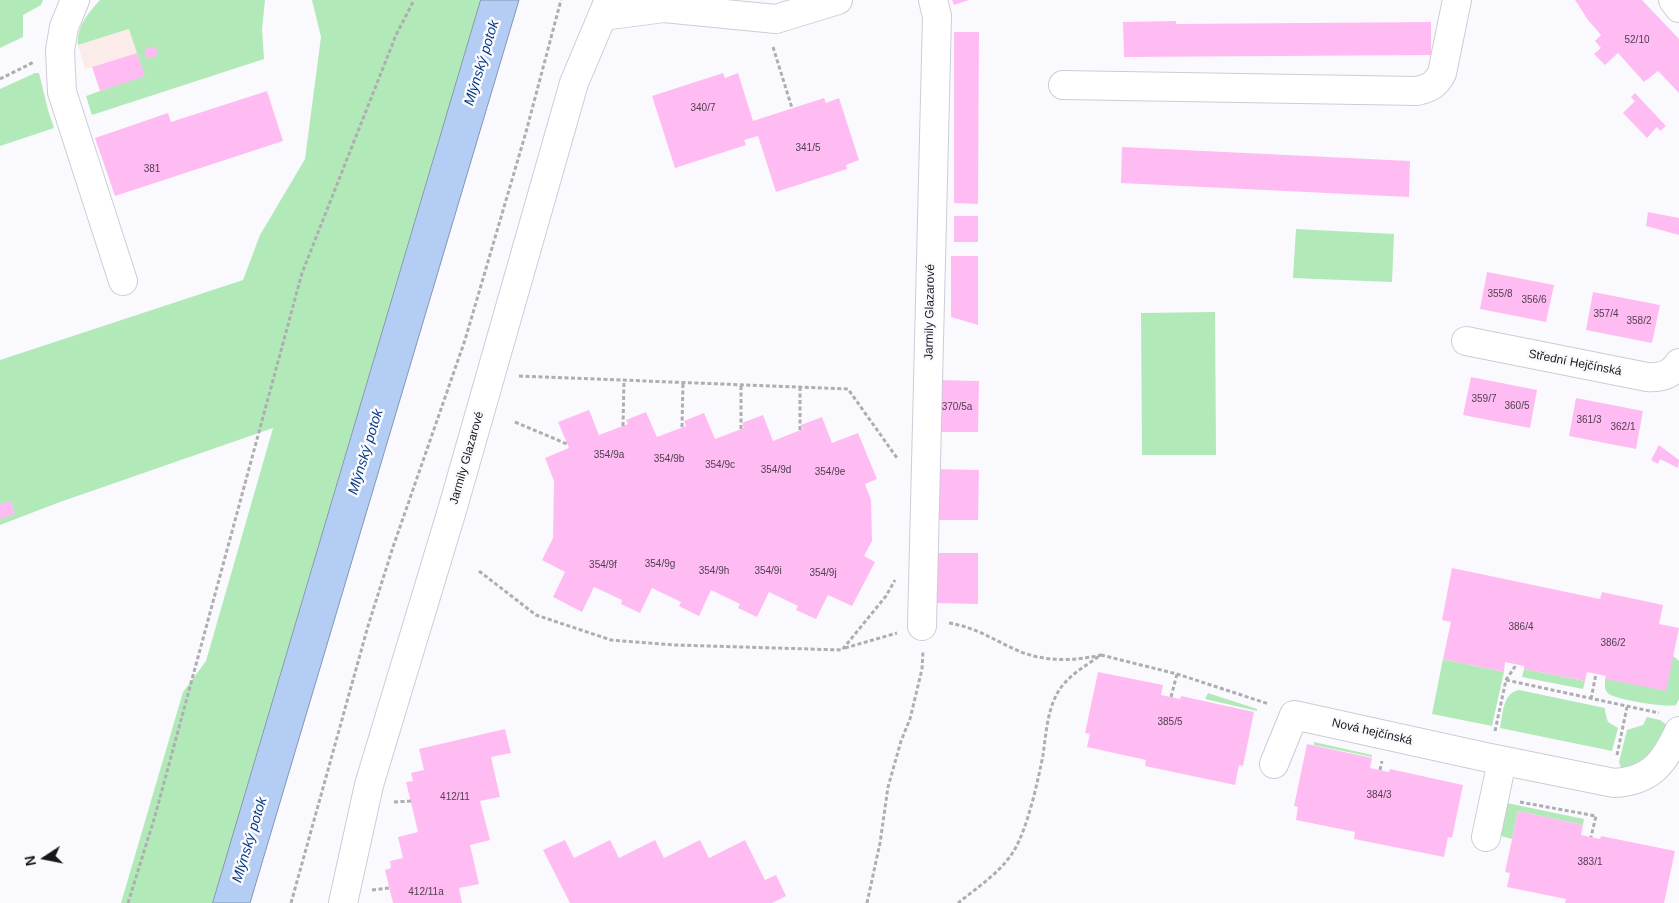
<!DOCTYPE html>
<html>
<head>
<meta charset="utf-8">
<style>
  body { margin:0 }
  #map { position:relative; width:1679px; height:903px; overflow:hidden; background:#fafafe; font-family:Helvetica,sans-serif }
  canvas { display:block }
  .north { position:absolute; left:20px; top:833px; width:50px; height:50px; -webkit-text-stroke:4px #fafafe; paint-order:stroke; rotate:259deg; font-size:14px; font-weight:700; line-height:20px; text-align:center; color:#17171b }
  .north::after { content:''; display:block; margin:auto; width:18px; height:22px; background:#17171b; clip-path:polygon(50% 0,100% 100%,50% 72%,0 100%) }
</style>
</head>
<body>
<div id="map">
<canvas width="1679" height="903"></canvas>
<div class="north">N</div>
</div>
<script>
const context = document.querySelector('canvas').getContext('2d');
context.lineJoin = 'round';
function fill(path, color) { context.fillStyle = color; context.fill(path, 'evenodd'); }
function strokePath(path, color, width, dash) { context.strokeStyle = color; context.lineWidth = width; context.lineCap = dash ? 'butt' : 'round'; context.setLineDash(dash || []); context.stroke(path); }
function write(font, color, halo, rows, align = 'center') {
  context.font = font + ' Helvetica,sans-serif'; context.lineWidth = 5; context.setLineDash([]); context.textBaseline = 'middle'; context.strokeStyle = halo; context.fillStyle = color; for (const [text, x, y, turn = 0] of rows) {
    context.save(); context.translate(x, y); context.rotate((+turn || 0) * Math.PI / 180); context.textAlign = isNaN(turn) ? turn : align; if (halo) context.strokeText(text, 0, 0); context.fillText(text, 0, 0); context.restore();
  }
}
fill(new Path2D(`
  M130 29 137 53 85 69 78 45Z`), '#fcece9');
fill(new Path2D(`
  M0 0H43L41 5 23 15V37L0 48Z
  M100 0H265L262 29 264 59 92 115 86 96 144 75 129 29 78 45C76 27 89 12 100 0Z
  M312 0H481L213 903H121L183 692 206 661 273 428 60 502 0 525V360L243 280 260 235 305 159 321 37Z
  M35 73H39L48 110 54 128 0 146V89Z
  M1296 229 1394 234 1392 282 1293 278Z
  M1215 312 1216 455H1142L1141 313Z
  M1673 656 1679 661V699L1676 705C1667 708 1618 700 1609 694 1607 693 1606 691 1605 688V679Z
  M1443 659 1504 672 1492 726 1432 714Z
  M1524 669 1585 681 1583 689 1522 677Z
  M1519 690 1605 708V712L1608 722 1618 728 1612 751 1500 728C1503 715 1502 693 1519 690Z
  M1208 693 1257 709V711L1205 699Z
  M1647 717 1660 720 1667 725C1654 751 1650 761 1622 770L1619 762 1627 730 1643 725Z
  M1314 742 1372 755V757L1314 745Z
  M1507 803 1584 819 1583 825 1518 811 1512 839 1501 836Z`), '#b2e9b8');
const water = new Path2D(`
  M481 0H519L250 903H213Z`);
fill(water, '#b3cdf4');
strokePath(water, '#8496b3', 1);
fill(new Path2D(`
  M952 0H969L954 5Z
  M1575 0H1642L1679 39V93L1658 71 1644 82 1618 53 1605 65 1594 54 1601 48 1595 41 1601 35 1588 20Z
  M1176 21V24L1431 22V55L1124 57 1123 22Z
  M954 32H979L978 204 954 203Z
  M155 46 158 55 147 59 144 50Z
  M137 53 145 76 100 91 92 67Z
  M723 73 725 78 738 73 753 121 824 98 826 103 839 98 859 160 846 165 847 169 776 192 758 136 744 140 746 145 675 168 652 96Z
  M267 91 283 141 115 196 95 138 168 113 171 122Z
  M1635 93 1666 126 1660 131 1657 127 1647 138 1623 113 1635 101 1631 97Z
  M1122 147 1410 161 1409 197 1121 183Z
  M1648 212 1679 218V235L1646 226Z
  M954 216H978V242H954Z
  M951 256H978V325L951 317Z
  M1487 272 1554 285 1546 322 1480 309Z
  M1593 292 1660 305 1652 343 1586 330Z
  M1471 377 1537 390 1530 428 1463 415Z
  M936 380 979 381 978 432H935Z
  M1576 398 1643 411 1636 449 1569 436Z
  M589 410 599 435 628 424 626 420 646 412 657 437 686 426 684 421 704 413 715 439 744 428 742 423 763 415 773 441 803 429 801 425 822 417 832 443 858 433 877 479 865 484 871 500 872 541 864 556 875 562 852 606 828 595 816 619 796 610 798 606 769 592 757 617 738 608 740 604 711 590 699 616 679 606 681 602 652 588 640 613 621 604 622 600 594 587 582 612 553 597 565 572 542 560 553 538 554 481 545 458 569 448 558 422Z
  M1659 445 1679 460 1678 468 1660 459 1658 464 1651 460Z
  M936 469 979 470 978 520H936Z
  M11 501 15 514 0 519V504Z
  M936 553H978V604L935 603Z
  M1452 568 1600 599 1602 592 1663 605 1659 624 1679 628 1666 691 1605 679 1606 676 1587 672 1585 681 1524 669V666L1505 662 1504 672 1443 659 1451 622 1442 620Z
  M1098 672 1163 685 1161 695 1180 699 1181 696 1254 712 1243 766 1239 765 1235 785 1145 766 1146 760 1087 747 1090 734 1085 733Z
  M505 729 511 753 491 757 500 797 480 801 490 840 470 845 479 884 459 888 462 903H393L385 870 391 868 390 861 403 858 398 837 418 832 406 782 413 781 411 773 424 770 419 749Z
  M1307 744 1372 758 1370 768 1389 772 1390 769 1463 785 1452 838 1448 837 1444 857 1354 839 1355 832 1296 820 1298 807 1294 806Z
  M1518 811 1583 825 1581 835 1600 839 1601 836 1675 851 1664 903H1565L1566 899 1507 887 1510 873 1505 872Z
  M565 840 574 858 610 840 619 858 655 840 664 858 700 840 709 858 745 840 765 880 776 875 786 896 772 903H570L543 850Z`), '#ffbcf2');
const minor = new Path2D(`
  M75 0 64 27 60 50 62 92 123 281
  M1673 0 1679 8
  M603 16 664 8 776 19 838 0
  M1063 85 1417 91C1430 88 1436 85 1442 73L1457 0
  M1466 341 1647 377C1660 378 1672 375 1679 363
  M922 626 937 16 933 0
  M1274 764 1294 715 1485 757 1614 783C1651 781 1664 763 1679 731
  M1486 837 1502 761
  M343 903 369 785 453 507 574 83 609 0`);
strokePath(minor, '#ccccd7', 30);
strokePath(new Path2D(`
  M773 47 792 108
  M0 79 34 62
  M519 376 848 389 897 458V460
  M800 387V430
  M515 422 567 444
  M623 426 624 380
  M682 427 683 383
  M741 429V385
  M479 571 536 615 611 640 675 645 842 650 886 596 895 580
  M949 623C976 627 997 642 1021 652 1047 662 1075 661 1101 655 1087 665 1067 676 1058 692 1047 711 1046 735 1043 755 1038 781 1028 825 1016 847 1004 870 978 887 958 903
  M845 648 897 633
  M1101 655 1177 674 1269 704
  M1506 680 1659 713
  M1171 697 1177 674
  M1591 699 1596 674
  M1495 731 1506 680 1516 665
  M1617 755 1627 707
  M1380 770 1382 761
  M394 802 411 801
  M1520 802 1596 816 1591 837
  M372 890 389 888
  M128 903 155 816 302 273 396 35 414 0
  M291 903 368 626 393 547 465 340 526 132 561 0
  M867 903 880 843 888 787 901 741 910 719 922 669 923 651`), '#aeaeb2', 3, [4, 2.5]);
strokePath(minor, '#fff', 28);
write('10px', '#514051', null, [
  ["52/10",1637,40],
  ["340/7",703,108],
  ["341/5",808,148],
  ["381",152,169],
  ["355/8",1500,294],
  ["356/6",1534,300],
  ["357/4",1606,314],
  ["358/2",1639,321],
  ["359/7",1484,399],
  ["360/5",1517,406],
  ["370/5a",957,407],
  ["361/3",1589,420],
  ["362/1",1623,427],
  ["354/9a",609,455],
  ["354/9b",669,459],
  ["354/9c",720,465],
  ["354/9d",776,470],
  ["354/9e",830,472],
  ["354/9g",660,564],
  ["354/9f",603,565],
  ["354/9h",714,571],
  ["354/9i",768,571],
  ["354/9j",823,573],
  ["386/4",1521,627],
  ["386/2",1613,643],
  ["385/5",1170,722],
  ["384/3",1379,795],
  ["412/11",455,797],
  ["383/1",1590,862],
  ["412/11a",426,892]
]);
write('12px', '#17171b', '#fafafe', [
  ["Jarmily Glazarové",930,312,-89],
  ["Střední Hejčínská",1575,363,11],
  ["Jarmily Glazarové",467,458,-74],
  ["Nová hejčínská",1372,732,13]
]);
write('italic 14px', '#053982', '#fafafe', [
  ["Mlýnský potok",482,63,-73],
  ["Mlýnský potok",366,452,-73],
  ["Mlýnský potok",250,840,-73]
]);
</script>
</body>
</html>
